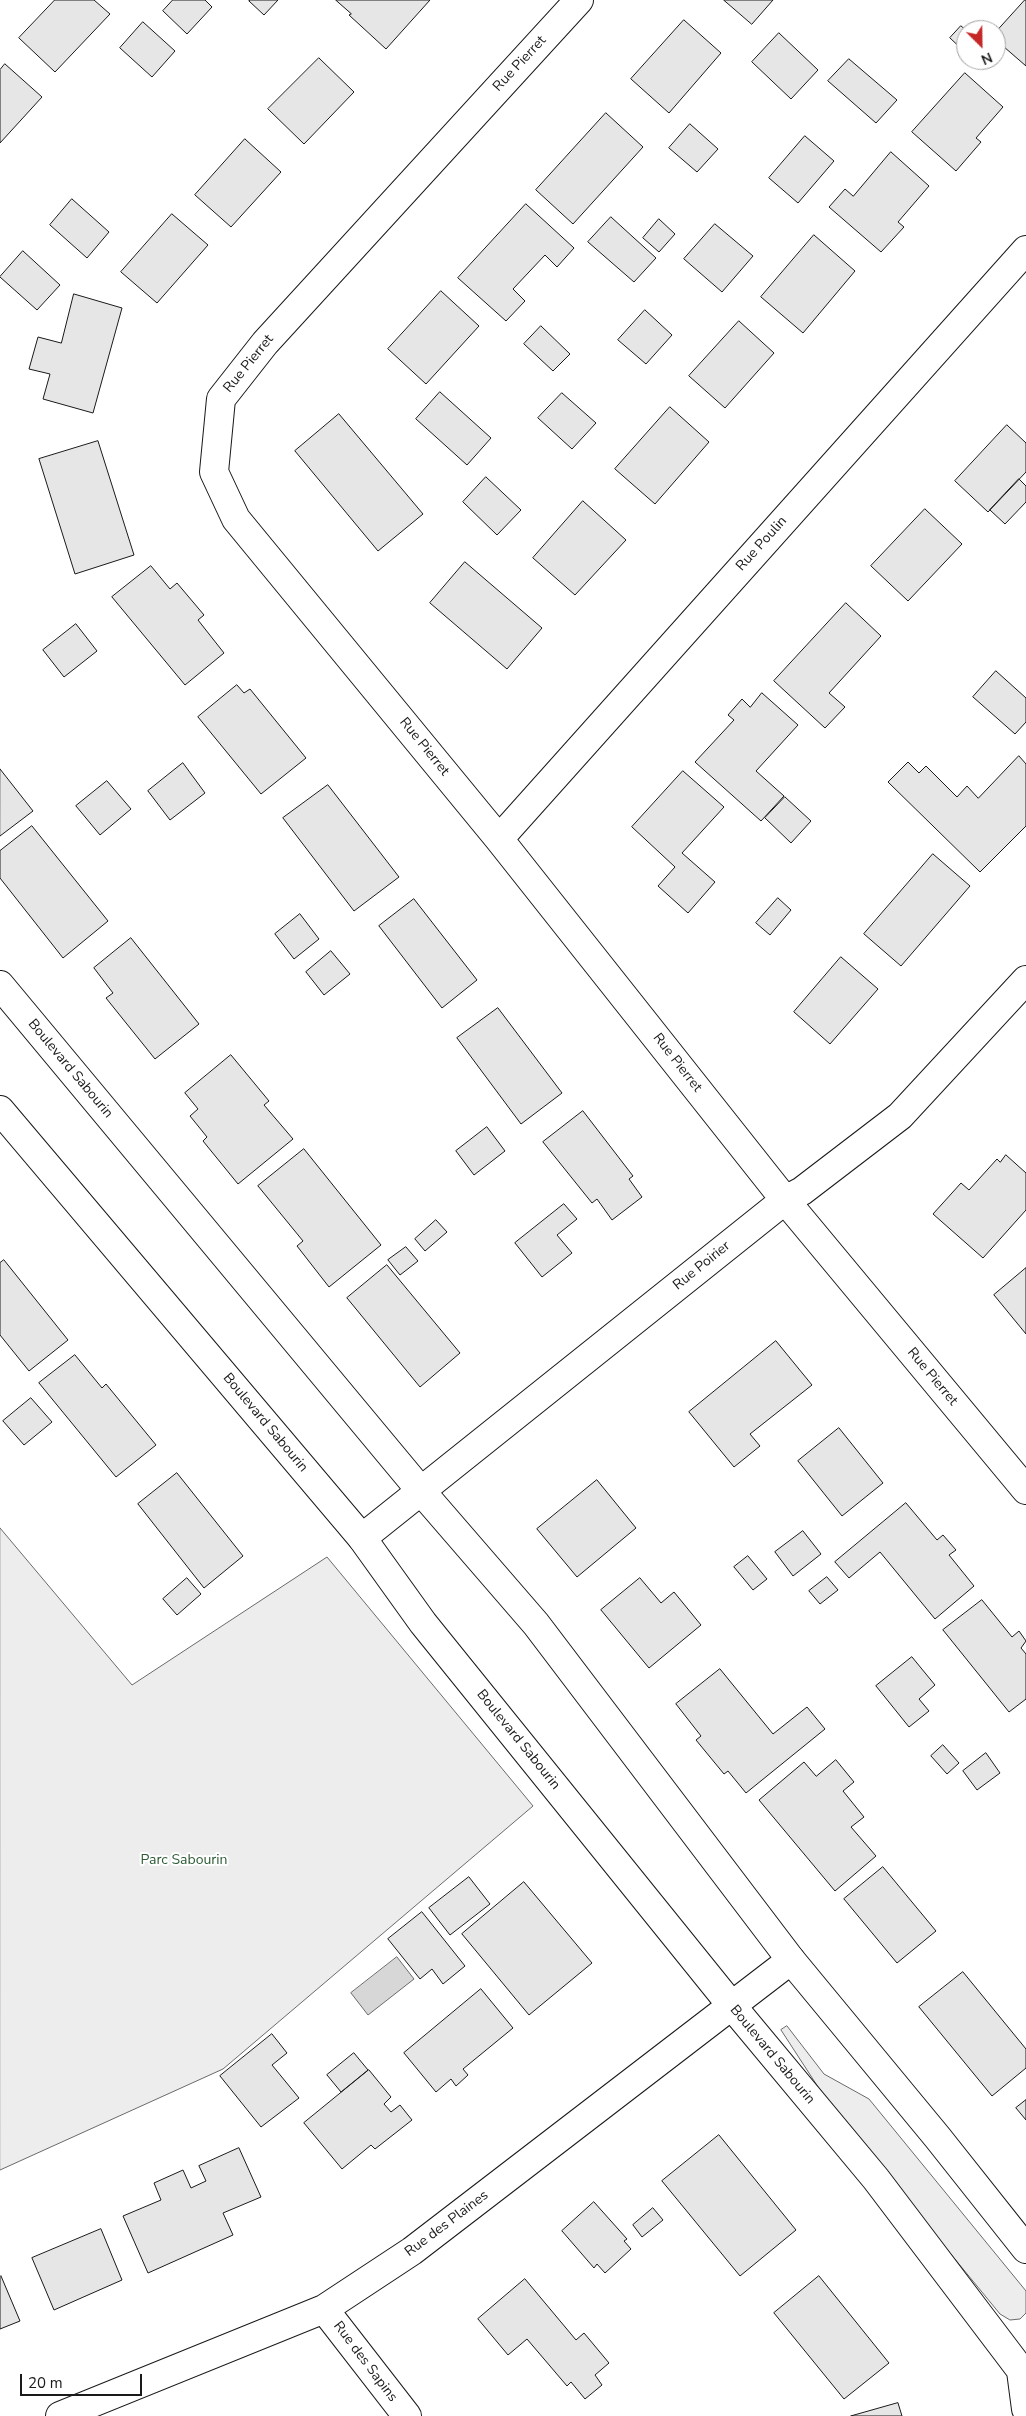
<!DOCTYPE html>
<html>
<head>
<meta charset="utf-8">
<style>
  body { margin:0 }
  #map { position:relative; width:1026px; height:2416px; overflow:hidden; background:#fff; font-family:"Nunito Sans",sans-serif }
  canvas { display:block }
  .north { position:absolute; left:956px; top:20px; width:50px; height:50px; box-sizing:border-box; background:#fff; border:1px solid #a3a3a3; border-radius:50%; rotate:157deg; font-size:14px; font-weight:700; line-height:20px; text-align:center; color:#1a1a1a }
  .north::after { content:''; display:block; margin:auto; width:18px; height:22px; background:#c62828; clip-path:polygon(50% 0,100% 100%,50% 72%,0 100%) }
  .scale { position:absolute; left:20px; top:2374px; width:122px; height:22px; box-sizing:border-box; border:2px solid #1a1a1a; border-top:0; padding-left:6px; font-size:15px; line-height:18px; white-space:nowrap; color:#1a1a1a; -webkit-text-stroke:4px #fff; paint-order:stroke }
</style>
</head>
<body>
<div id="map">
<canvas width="1026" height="2416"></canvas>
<div class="north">N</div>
<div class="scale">20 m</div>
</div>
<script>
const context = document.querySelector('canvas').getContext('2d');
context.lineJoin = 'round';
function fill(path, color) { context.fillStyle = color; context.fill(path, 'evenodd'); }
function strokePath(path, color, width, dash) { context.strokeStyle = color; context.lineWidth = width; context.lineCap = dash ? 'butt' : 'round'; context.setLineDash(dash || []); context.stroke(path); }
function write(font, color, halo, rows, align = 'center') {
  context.font = font + ' "Nunito Sans",sans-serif'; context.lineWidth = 4; context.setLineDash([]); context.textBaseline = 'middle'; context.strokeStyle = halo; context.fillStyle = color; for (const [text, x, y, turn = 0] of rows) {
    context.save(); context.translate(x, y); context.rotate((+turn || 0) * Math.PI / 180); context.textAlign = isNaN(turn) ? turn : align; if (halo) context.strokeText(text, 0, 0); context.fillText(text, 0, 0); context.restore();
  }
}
const built = new Path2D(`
  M0 1528 132 1685 327 1557 533 1806 223 2069 0 2170Z
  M787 2026 824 2074 869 2099 1026 2291V2313L1020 2319 1010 2320 1000 2314 835 2113 781 2030Z`);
fill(built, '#ededed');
strokePath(built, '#6a6a6a', 1);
const water = new Path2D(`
  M397 1957 414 1979 368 2015 351 1993Z`);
fill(water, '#d7d7d7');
strokePath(water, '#6a6a6a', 1);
const building = new Path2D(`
  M55 0H94L110 14 55 72 19 38Z
  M173 0H205L212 7 187 34 163 11Z
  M251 0H278L264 15 249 1Z
  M336 0H430L386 49 349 15 351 14Z
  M724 0H773L752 24Z
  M1025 0H1026V66L996 40V32Z
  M684 20 721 53 669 113 631 79Z
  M143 22 175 51 152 77 120 48Z
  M961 26 966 30V53L950 38Z
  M779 33 818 70 791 99 752 62Z
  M319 58 354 92 304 144 268 109Z
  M849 59 897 100 876 123 828 81Z
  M5 64 42 97 0 143V70Z
  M965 73 1003 107 976 138 981 142 956 171 912 132Z
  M606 113 643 147 573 224 536 190Z
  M690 124 718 149 697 172 669 148Z
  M805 136 834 161 798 203 769 178Z
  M245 139 281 172 231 227 195 195Z
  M891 152 929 186 898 222 904 227 881 252 829 207 845 189 853 196Z
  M72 199 109 232 87 258 50 225Z
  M526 204 574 248 557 267 545 255 513 289 525 301 506 321 458 278Z
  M172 214 208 245 157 303 121 272Z
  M611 217 656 258 634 282 588 242Z
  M659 219 675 234 659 252 643 238Z
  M715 224 753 256 722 292 684 259Z
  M814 235 855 271 803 333 761 297Z
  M23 251 60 285 37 310 0 277Z
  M441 291 479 326 426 384 388 349Z
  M74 294 122 308 93 413 43 399 50 374 29 369 38 337 61 343Z
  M645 310 672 335 646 364 618 340Z
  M739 321 774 353 725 408 689 376Z
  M541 326 570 354 553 371 524 344Z
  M440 392 491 438 467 465 416 419Z
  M562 393 596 423 572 449 538 418Z
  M670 407 709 442 655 504 615 469Z
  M339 414 423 514 378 551 295 451Z
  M1007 425 1026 443V472L988 512 955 481Z
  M98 441 134 555 75 574 39 459Z
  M486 477 521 510 497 535 463 502Z
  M1019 479 1026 486V502L1005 524 990 510Z
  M583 501 626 540 575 595 533 558Z
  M925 509 962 544 908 601 871 566Z
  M465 562 542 628 507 669 430 603Z
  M151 566 170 589 177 583 204 615 198 620 224 653 185 685 112 597Z
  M846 603 881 636 829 693 845 707 825 728 774 681Z
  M76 624 97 651 64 677 43 650Z
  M996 671 1026 698V722L1015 734 973 697Z
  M237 685 244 693 250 689 306 758 261 794 198 717Z
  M762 693 798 725 756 771 784 796 761 821 695 762 734 720 728 715 742 699 750 707Z
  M1019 756 1026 764V826L980 872 888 782 908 762 919 773 926 766 957 797 967 786 978 798Z
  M183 763 205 793 170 820 148 791Z
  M0 769 33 811 0 836Z
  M683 771 724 807 682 853 715 882 688 913 658 886 675 867 632 827Z
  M107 781 131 809 100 835 76 806Z
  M328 785 399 877 354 911 283 818Z
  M785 797 811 821 791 843 765 818Z
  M32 826 108 921 63 958 0 878V851Z
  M933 854 970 886 901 966 864 934Z
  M778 898 791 910 770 935 756 923Z
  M414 899 477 980 442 1008 379 926Z
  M300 914 319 939 294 959 275 934Z
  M131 938 199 1024 155 1059 106 998 113 993 94 968Z
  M331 951 350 974 324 995 306 972Z
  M841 957 878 989 830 1044 794 1012Z
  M498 1008 562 1093 521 1124 457 1038Z
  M231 1055 269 1101 264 1105 293 1139 238 1184 203 1141 207 1137 190 1116 198 1109 185 1093Z
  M583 1111 633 1176 629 1179 642 1197 612 1220 597 1199 592 1203 543 1142Z
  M487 1127 505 1151 474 1175 456 1151Z
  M304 1149 381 1245 329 1287 297 1246 303 1241 258 1186Z
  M1006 1155 1026 1173V1210L983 1258 933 1214 961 1183 969 1190 997 1159 1000 1162Z
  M564 1204 577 1219 557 1235 572 1253 542 1277 515 1243Z
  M436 1220 447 1232 425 1251 415 1239Z
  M406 1247 418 1261 400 1275 388 1260Z
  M4 1260 68 1340 29 1371 0 1335V1263Z
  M387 1265 460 1353 420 1387 347 1298Z
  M1026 1268V1334L994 1295Z
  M776 1341 812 1385 750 1434 760 1446 734 1467 689 1412Z
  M75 1355 102 1388 106 1384 156 1445 116 1477 39 1383Z
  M31 1398 52 1422 24 1445 3 1421Z
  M839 1428 883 1483 842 1516 798 1461Z
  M177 1473 243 1556 204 1588 138 1504Z
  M597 1480 636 1528 577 1577 537 1529Z
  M906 1503 937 1540 943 1535 956 1550 949 1555 974 1586 935 1619 880 1552 849 1578 835 1562Z
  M803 1531 821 1554 793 1576 775 1552Z
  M748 1556 767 1579 753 1590 734 1567Z
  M827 1577 838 1590 820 1604 809 1591Z
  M187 1578 201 1594 177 1615 163 1599Z
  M640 1578 661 1603 674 1592 701 1625 649 1668 601 1610Z
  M982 1600 1012 1637 1019 1631 1026 1641 1021 1648 1026 1654V1699L1009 1712 943 1630Z
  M912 1657 935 1685 919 1699 929 1711 909 1727 876 1686Z
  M720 1669 773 1734 807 1707 825 1729 746 1793 728 1771 724 1774 696 1740 701 1736 676 1704Z
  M943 1745 959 1763 947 1774 931 1756Z
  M986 1753 1000 1773 977 1790 963 1771Z
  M836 1760 854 1782 843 1791 864 1817 851 1827 876 1856 835 1891 759 1800 804 1762 816 1776Z
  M883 1867 936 1931 897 1963 844 1899Z
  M469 1877 490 1904 450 1935 429 1908Z
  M524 1882 592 1963 529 2015 462 1934Z
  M422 1912 465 1966 443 1984 432 1969 420 1979 388 1939Z
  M963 1972 1026 2049V2068L992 2096 919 2007Z
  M481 1989 513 2028 463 2069 468 2075 456 2086 451 2079 436 2092 404 2053Z
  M272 2034 287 2053 272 2065 299 2098 261 2127 220 2076Z
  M354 2053 368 2070 341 2092 327 2075Z
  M369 2070 391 2097 384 2104 391 2112 400 2105 412 2120 375 2149 371 2145 342 2169 304 2123Z
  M1026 2100V2120L1016 2108Z
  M719 2135 796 2230 740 2276 662 2181Z
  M239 2148 261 2197 223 2213 233 2235 148 2273 123 2216 161 2200 154 2183 183 2170 191 2188 206 2181 199 2166Z
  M594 2202 627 2239 624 2241 631 2249 605 2273 597 2264 594 2268 562 2231Z
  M653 2208 663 2220 642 2237 633 2225Z
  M101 2229 122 2280 54 2310 32 2258Z
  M1 2276 20 2321 0 2329V2277Z
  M819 2276 889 2363 844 2399 774 2313Z
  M525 2279 576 2340 584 2333 609 2363 595 2375 602 2385 585 2399 571 2382 567 2386 527 2339 508 2355 478 2319Z
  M898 2403 902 2416H851Z`);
fill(building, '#e6e6e6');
strokePath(building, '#1a1a1a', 1);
const minor = new Path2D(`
  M579 0 265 343 221 399 214 472 236 519 499 839 785 1200 1026 1490
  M499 839 1026 250
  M362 1538 785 1200 802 1191 900 1116 1026 980
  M324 2309 407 2416
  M60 2416 324 2309 412 2251 791 1960`);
const tertiary = new Path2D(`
  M0 985 421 1491 536 1624 791 1960 938 2138 1026 2249
  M0 1110 362 1538 423 1623 732 2006 876 2179 1026 2377
  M1021 2371 1026 2409`);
strokePath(minor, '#1a1a1a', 30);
strokePath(tertiary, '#1a1a1a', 30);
strokePath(minor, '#fff', 28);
strokePath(tertiary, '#fff', 28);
write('14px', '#1a1a1a', '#fff', [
  ["Rue Pierret",520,64,-47],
  ["Rue Pierret",249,364,-51],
  ["Rue Poulin",762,544,-48],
  ["Rue Pierret",424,747,51],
  ["Rue Pierret",677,1063,52],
  ["Boulevard Sabourin",70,1069,50],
  ["Rue Poirier",702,1266,-39],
  ["Rue Pierret",932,1377,50],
  ["Boulevard Sabourin",265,1423,50],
  ["Boulevard Sabourin",518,1740,51],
  ["Boulevard Sabourin",772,2055,50],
  ["Rue des Plaines",447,2224,-37],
  ["Rue des Sapins",365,2362,53]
]);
write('14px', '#2b5a34', '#fff', [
  ["Parc Sabourin",184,1861]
]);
</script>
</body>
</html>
